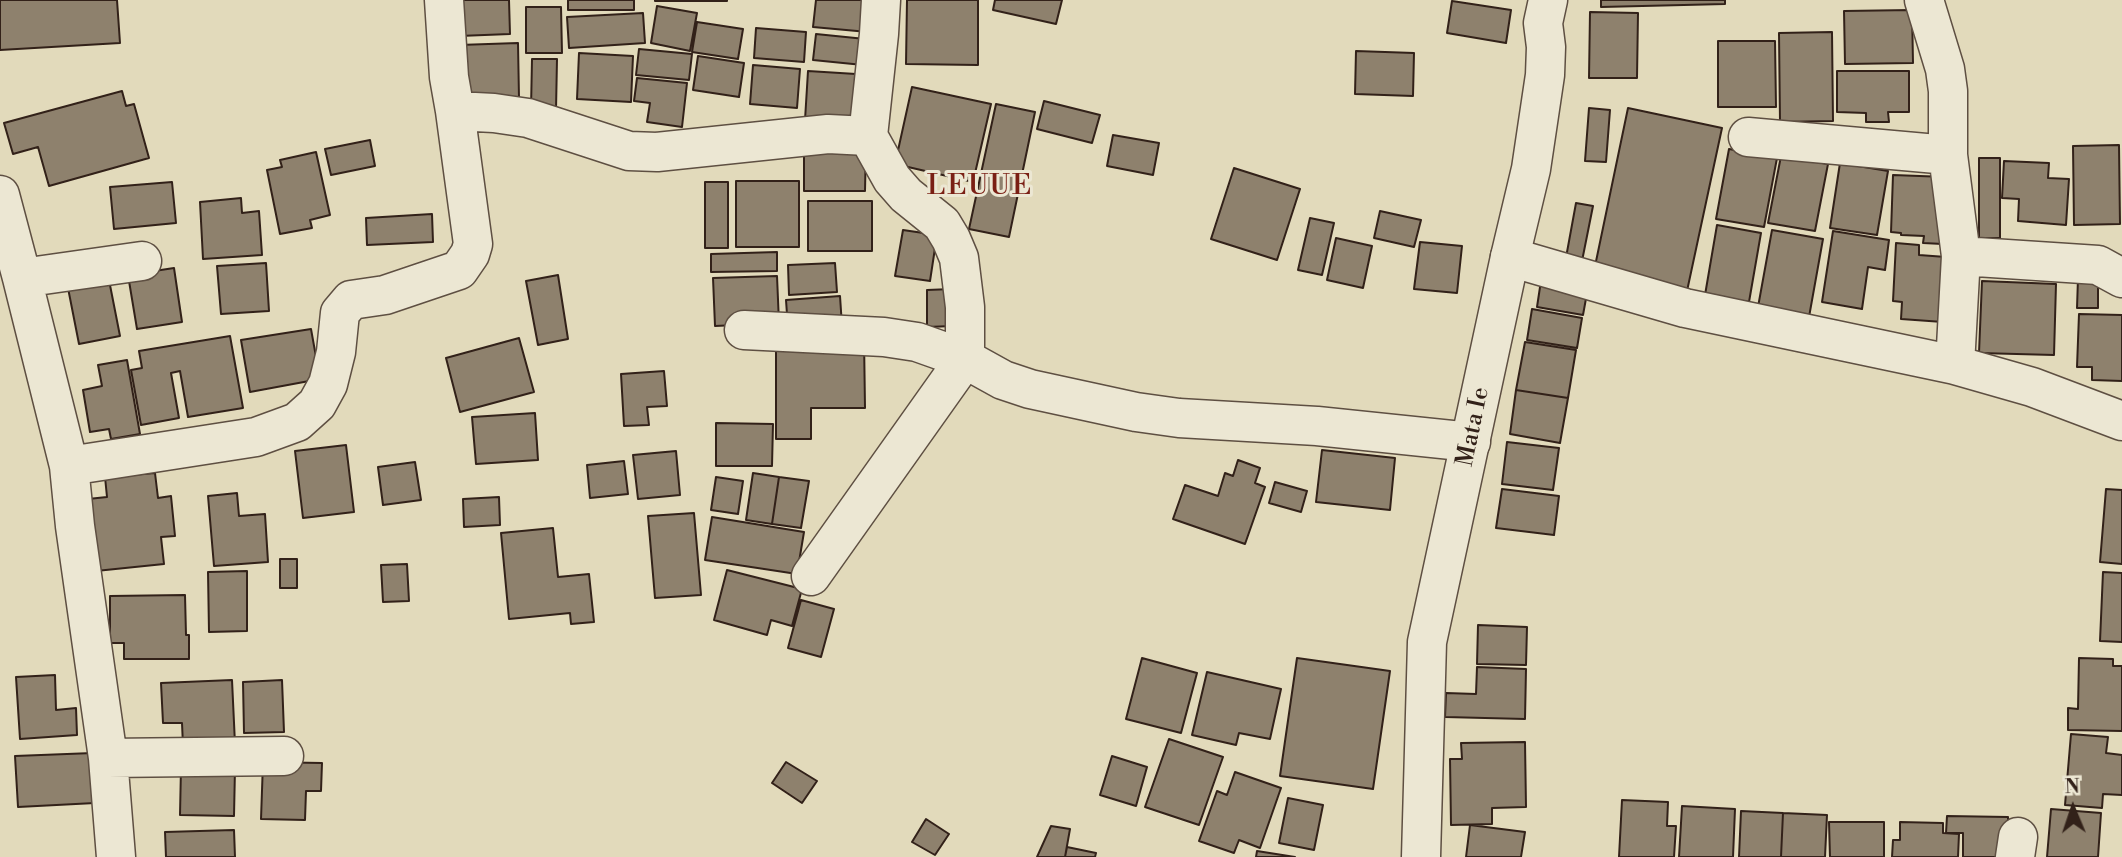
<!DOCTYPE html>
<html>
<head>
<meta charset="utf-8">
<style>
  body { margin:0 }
  #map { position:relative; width:2122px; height:857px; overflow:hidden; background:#e2dabb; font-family:"Libre Bodoni",serif }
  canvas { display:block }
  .north { position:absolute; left:2038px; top:773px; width:70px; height:70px; -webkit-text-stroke:5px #ece7d3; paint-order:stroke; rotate:358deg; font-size:19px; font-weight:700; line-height:28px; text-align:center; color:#322119 }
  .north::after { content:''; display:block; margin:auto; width:24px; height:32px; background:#322119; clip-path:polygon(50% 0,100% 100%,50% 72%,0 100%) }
</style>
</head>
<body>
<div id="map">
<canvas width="2122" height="857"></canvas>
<div class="north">N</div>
</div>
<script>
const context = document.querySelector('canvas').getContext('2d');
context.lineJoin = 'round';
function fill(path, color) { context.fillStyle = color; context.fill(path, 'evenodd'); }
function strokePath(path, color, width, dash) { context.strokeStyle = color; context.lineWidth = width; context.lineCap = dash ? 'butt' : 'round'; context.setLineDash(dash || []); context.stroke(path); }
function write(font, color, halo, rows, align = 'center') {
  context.font = font + ' "Libre Bodoni",serif'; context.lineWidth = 6; context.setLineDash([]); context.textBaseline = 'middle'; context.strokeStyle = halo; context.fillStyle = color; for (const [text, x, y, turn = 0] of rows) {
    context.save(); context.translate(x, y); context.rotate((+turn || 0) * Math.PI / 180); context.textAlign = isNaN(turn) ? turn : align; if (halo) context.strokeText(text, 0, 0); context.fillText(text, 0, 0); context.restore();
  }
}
const building = new Path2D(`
  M0 0H117L120 43 0 50Z
  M458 0H509L510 34 459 36Z
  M568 0H634V10H568Z
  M655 0H727V1H655Z
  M816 0H871L868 32 813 27Z
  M907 0H978V65L906 64Z
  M995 0H1062L1056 24 993 10Z
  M1601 0H1725V4L1601 7Z
  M1452 1 1511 10 1506 43 1447 33Z
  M657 6 697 13 690 51 651 43Z
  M526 7H561L562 53H526Z
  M1912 10 1913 63 1845 64 1844 11Z
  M1590 12 1638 13 1637 78H1589Z
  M643 13 645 43 569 48 567 17Z
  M697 22 743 29 738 59 692 52Z
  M756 28 806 32 804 62 754 58Z
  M1832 32 1833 121 1780 122 1779 33Z
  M816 34 875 40 873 66 813 60Z
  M1718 41H1775L1776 107H1718Z
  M518 43 519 98 460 99 459 45Z
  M639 49 692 54 689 80 636 75Z
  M1356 51 1414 53 1413 96 1355 94Z
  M579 53 633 56 631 102 577 99Z
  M698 56 744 63 739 97 693 90Z
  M532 59H557L556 110 531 109Z
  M753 65 800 69 797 108 750 104Z
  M808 71 872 75 870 124 805 120Z
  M1837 71H1909V112H1888L1889 122H1866V113L1837 112Z
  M637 78 687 83 682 127 647 122 650 103 634 101Z
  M912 87 991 104 973 182 895 164Z
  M122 91 126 106 134 104 149 158 49 186 38 147 13 154 4 123Z
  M1044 101 1100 115 1092 143 1037 129Z
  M996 104 1035 112 1009 237 969 229Z
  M1589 108 1610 110 1606 162 1585 161Z
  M1628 108 1722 128 1687 291 1594 271Z
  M1113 135 1159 143 1153 175 1107 166Z
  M370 140 375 166 331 175 325 149Z
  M804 144H866L865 191H804Z
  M2119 145 2120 224 2074 225 2073 146Z
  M1729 149 1777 158 1764 227 1716 219Z
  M316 152 330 215 310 220 312 228 280 234 267 170 282 167 280 160Z
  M1781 156 1828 164 1815 231 1768 223Z
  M1979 158H2000V238H1979Z
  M2004 161 2049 163 2048 178 2069 179 2066 225 2018 221 2019 199 2002 198Z
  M1840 163 1888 171 1877 235 1830 228Z
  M1234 168 1300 189 1277 260 1211 239Z
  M1893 175 1946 177 1943 244 1923 243 1924 236 1901 235V233L1891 232Z
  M736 181H799V247H736Z
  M172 182 176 223 114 229 110 187Z
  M705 182H728V248H705Z
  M241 198 242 213 259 211 262 255 203 259 200 202Z
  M808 201H872V251H808Z
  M1576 203 1593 206 1581 266 1565 263Z
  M1380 211 1421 220 1414 247 1374 238Z
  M432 214 433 242 367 245 366 218Z
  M1310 218 1334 223 1322 275 1298 270Z
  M1717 225 1761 233 1749 302 1705 295Z
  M903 230 937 235 930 281 895 276Z
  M1772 230 1823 239 1809 317 1758 307Z
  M1833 231 1889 240 1885 270 1868 267 1862 309 1822 302Z
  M1336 238 1372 246 1363 288 1327 280Z
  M1420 242 1462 246 1457 293 1414 289Z
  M1896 243 1919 245V255L1946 257 1943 322 1901 319 1902 302 1893 301Z
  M777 252V271L711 272V254Z
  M266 263 269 311 221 314 217 266Z
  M835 263 837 292 789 295 788 265Z
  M174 268 182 322 137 329 128 275Z
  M1542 274 1589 282 1583 315 1537 307Z
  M558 275 568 339 538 345 526 281Z
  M777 276 779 323 715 326 713 278Z
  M2078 278 2098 279V308H2077Z
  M109 280 120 336 79 344 68 288Z
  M1982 281 2056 284 2054 355 1979 353Z
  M952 289 953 326 927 327V290Z
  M840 296 842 326 788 329 786 300Z
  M1532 309 1582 318 1577 348 1527 340Z
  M2079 314 2122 315V381L2092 380V367H2077Z
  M311 329 320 379 250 392 241 340Z
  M230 336 243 408 188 417 180 371 171 373 179 418 141 425 131 370 142 368 139 351Z
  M519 338 534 392 460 412 446 358Z
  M864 338 865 408H811V439H776V339Z
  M1525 342 1576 350 1568 398 1516 390Z
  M127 360 140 434 111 439 109 429 90 432 83 390 102 386 98 365Z
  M664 371 667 406 647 407 649 425 624 426 621 374Z
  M1516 390 1568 398 1560 443 1510 434Z
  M535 413 538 460 476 464 472 417Z
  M716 423 773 424 772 466H716Z
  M1507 442 1559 448 1553 490 1502 484Z
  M346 445 354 512 303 518 295 451Z
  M1322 450 1395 458 1390 510 1316 502Z
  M676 451 680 495 638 499 633 455Z
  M1238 460 1260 468 1255 483 1265 487 1245 544 1173 519 1185 485 1218 496 1225 473 1233 476Z
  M624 461 628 494 590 498 587 465Z
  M415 462 421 500 383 505 378 467Z
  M155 473 158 498 171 496 175 536 161 537 164 564 96 571 88 499 107 497 105 477Z
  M753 473 779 477 772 524 746 520Z
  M716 477 743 481 738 514 711 510Z
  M779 477 809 481 801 528 772 524Z
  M1275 482 1307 491 1301 512 1269 503Z
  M1502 489 1559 496 1554 535 1496 528Z
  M2106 489 2122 490V564L2100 562Z
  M237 493 239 516 265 514 268 562 214 566 208 496Z
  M499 497 500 525 464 527 463 499Z
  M694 513 701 595 655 598 648 516Z
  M712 517 804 532 797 574 705 560Z
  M553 528 558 577 589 574 594 622 571 624 570 613 509 619 501 533Z
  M280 559H297V588H280Z
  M407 564 409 601 383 602 381 565Z
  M727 570 802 589 792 626 771 620 767 635 714 620Z
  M247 571V631L209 632 208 572Z
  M2103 572 2122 573V642L2100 641Z
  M185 595 186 635H189V659H124V643H110V596Z
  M801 600 834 609 821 657 788 648Z
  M1478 625 1527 627 1526 665 1477 664Z
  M1142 658 1197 673 1181 733 1126 719Z
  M1297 658 1390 671 1373 789 1280 776Z
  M2079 658 2113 659V666H2122V731L2068 730V708L2078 709Z
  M1477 667 1526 669 1525 719 1445 717 1446 693 1476 694Z
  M1207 672 1281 689 1270 739 1239 733 1236 745 1192 735Z
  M55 675 56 710 76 708 77 735 20 739 16 677Z
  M232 680 235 744 183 746 182 723H163L161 683Z
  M282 680 284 732 244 733 243 682Z
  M2071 734 2108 737 2106 753 2122 755V795L2103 794 2102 808 2065 805Z
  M1169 739 1223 757 1199 825 1145 807Z
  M1525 742 1526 807 1492 808V824L1451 825 1450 759H1462L1461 743Z
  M93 753 95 803 18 807 15 756Z
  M1112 756 1147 767 1136 806 1100 795Z
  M263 762 322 763 321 791H306L305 820 261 819Z
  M786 762 817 781 802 803 772 783Z
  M181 767 235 768 234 816 180 815Z
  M1235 772 1281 788 1260 848 1239 840 1234 853 1199 841 1217 791 1227 795Z
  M1288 798 1323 805 1314 850 1279 843Z
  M1622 800 1668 802 1667 826H1676L1674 857H1619Z
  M1682 806 1735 809 1733 857H1679Z
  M2051 809 2101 813 2098 857H2047Z
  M1741 811 1783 813 1781 857H1739Z
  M1783 813 1827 815 1825 857H1781Z
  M1947 816 2008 817V833L2001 857H1963V833H1946Z
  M926 819 949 834 935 855 912 842Z
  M1829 822H1884V857H1830Z
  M1900 822 1943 823V833L1959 834 1958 857H1892L1893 840H1900Z
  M1470 825 1525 832 1521 857H1466Z
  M1051 826 1070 829 1065 857H1037Z
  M234 830 235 857H166L165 832Z
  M1067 847 1096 853 1095 857H1065Z
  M1257 851 1295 857H1256Z`);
fill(building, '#8e816d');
strokePath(building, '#322119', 2);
const minor = new Path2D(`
  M444 0 449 77 455 111 494 113 528 118 629 151 657 152 828 134 868 136
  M1748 137 1948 155
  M0 195 22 278 69 466 75 526 108 758 116 857
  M1961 256 2098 265 2122 278
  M1510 257 1685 308 1955 365 1961 256 1948 155V91L1945 69 1924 0
  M22 278 142 261
  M744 330 884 337 917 342 965 359 1003 380 1030 389 1136 412 1179 418 1317 426 1471 442
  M1955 365 2032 387 2122 421
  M69 466 256 437 297 422 317 404 328 384 336 352 340 313 351 300 385 295 459 270 470 254 473 244 455 111
  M811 576 965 359V307L959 258 951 239 942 224 906 195 892 179 868 136 879 34 881 0
  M108 758 284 756
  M2015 857 2018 837`);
const tertiary = new Path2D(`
  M1421 857 1427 642 1510 257 1531 169 1545 75 1546 47 1543 23 1548 0`);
strokePath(minor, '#5e4f42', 41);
strokePath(tertiary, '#5e4f42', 41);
strokePath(minor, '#ece7d3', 38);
strokePath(tertiary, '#ece7d3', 38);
write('24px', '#322119', '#ece7d3', [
  ["Mata Ie",1474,427,-78]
]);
context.letterSpacing = '2px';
write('28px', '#7a1f14', '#ece7d3', [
  ["LEUUE",980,187]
]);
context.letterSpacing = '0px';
</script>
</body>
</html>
